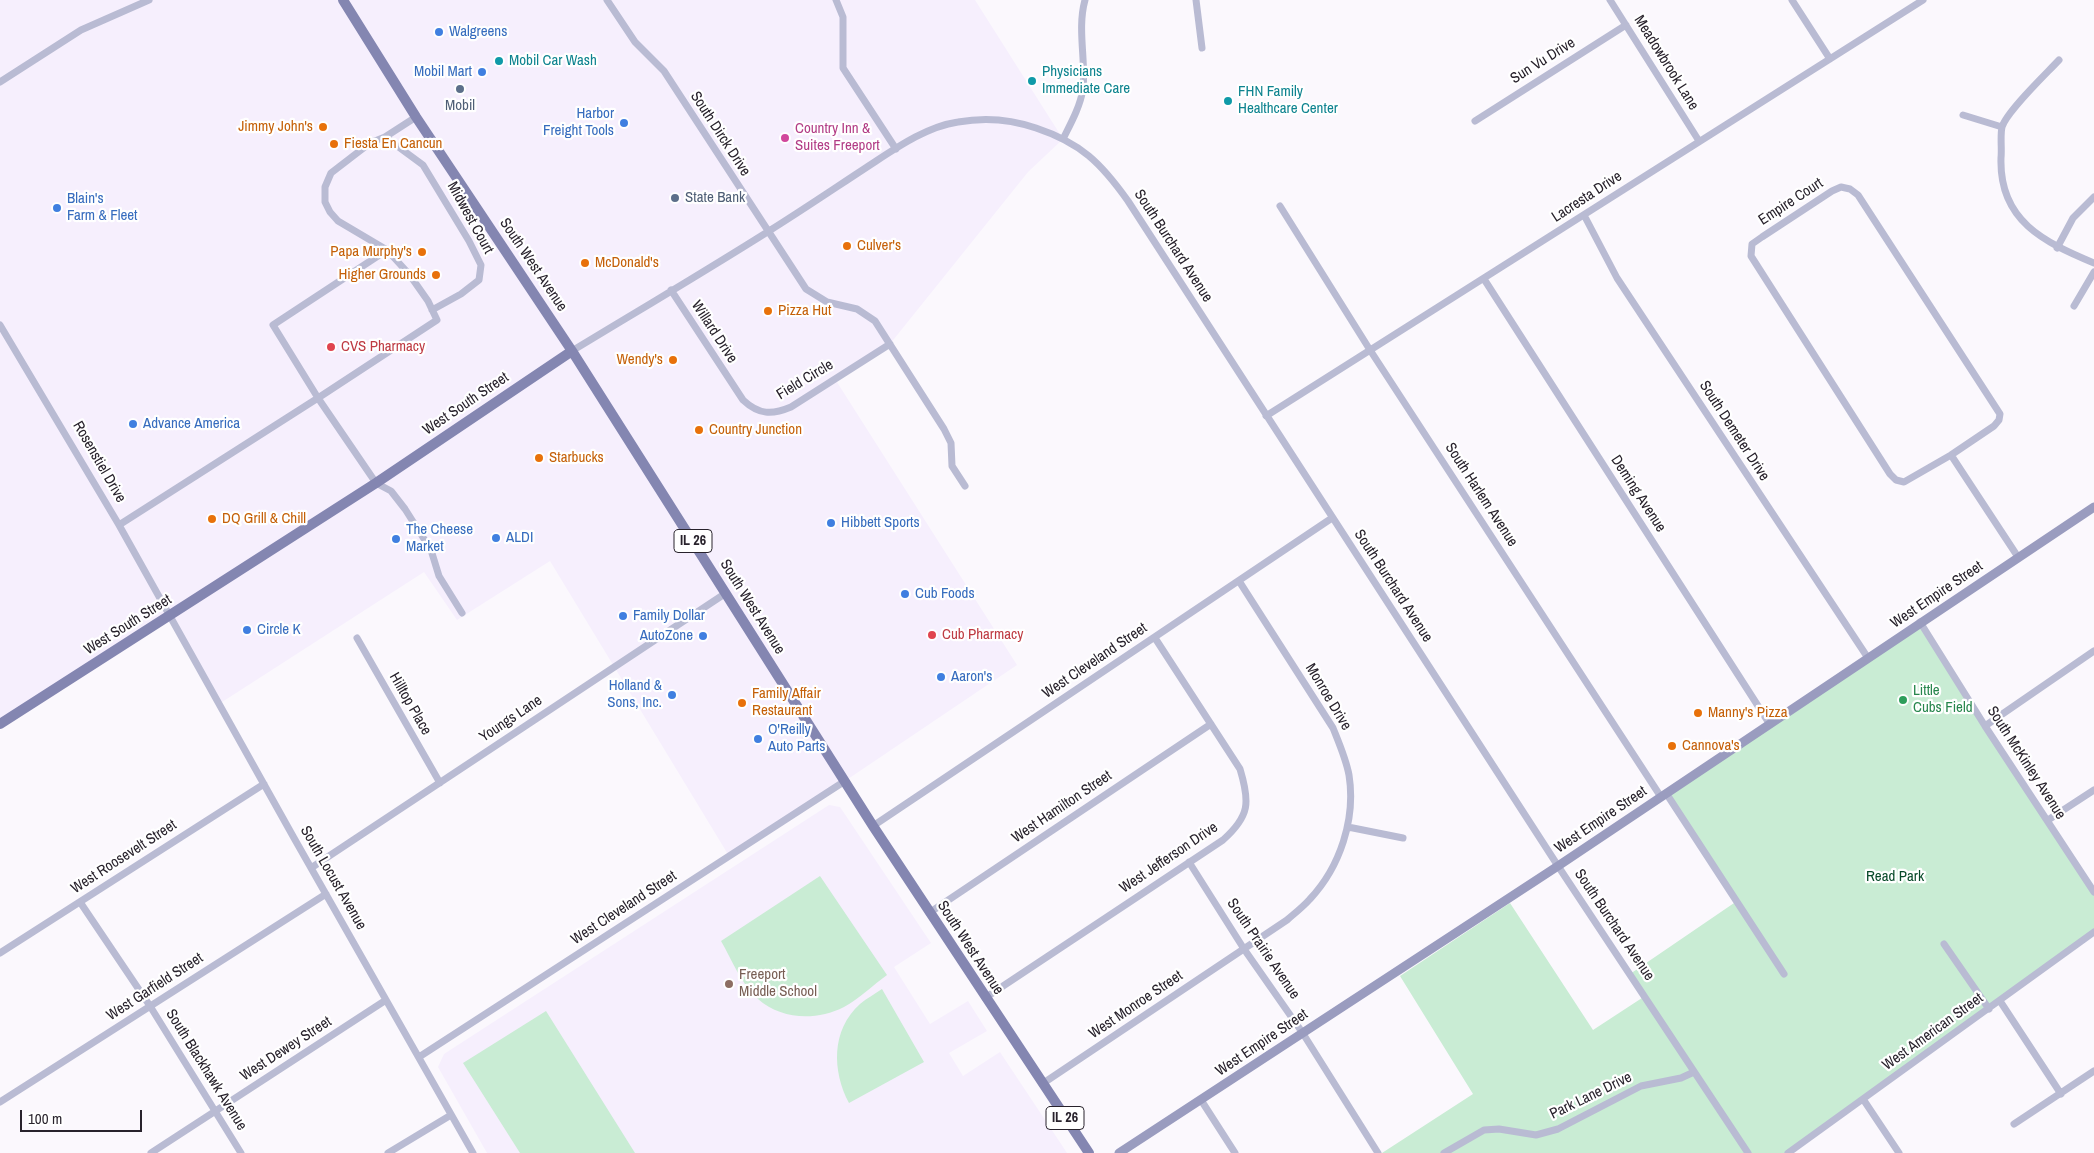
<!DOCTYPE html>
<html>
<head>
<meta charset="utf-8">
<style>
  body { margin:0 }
  #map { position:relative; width:2094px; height:1153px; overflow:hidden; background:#fbf8fd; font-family:"Archivo Narrow",sans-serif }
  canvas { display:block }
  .scale { position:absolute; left:20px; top:1110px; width:122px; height:22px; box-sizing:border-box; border:2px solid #28222c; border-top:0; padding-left:6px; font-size:15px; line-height:18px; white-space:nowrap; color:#28222c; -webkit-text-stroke:4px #fff; paint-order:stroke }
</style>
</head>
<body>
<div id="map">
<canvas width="2094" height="1153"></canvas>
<div class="scale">100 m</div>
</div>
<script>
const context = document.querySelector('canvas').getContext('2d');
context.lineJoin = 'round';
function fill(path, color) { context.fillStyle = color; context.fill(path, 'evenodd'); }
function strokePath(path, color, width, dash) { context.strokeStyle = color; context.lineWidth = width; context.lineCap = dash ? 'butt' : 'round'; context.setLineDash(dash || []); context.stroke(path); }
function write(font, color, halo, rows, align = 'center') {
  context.font = font + ' "Archivo Narrow",sans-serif'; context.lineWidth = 4.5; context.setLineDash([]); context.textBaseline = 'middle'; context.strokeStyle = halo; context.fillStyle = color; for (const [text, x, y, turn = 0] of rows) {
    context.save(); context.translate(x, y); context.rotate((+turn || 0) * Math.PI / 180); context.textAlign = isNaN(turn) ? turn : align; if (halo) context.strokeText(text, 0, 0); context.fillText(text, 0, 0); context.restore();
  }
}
fill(new Path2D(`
  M0 0H975L1063 139 1028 172 890 344 835 379 1017 665 845 781 729 856 550 561 457 620 424 572 219 704 171 617 0 724Z
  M829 805 840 807 931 943 894 967 930 1024 968 1001 987 1031 949 1053 963 1076 1000 1052 1067 1153H487L438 1067 444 1054Z`), '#f6effd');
fill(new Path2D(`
  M1923 626 2094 892V931L1786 1153H1382L1473 1094 1400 976 1510 903 1593 1030 1645 996 1630 974 1737 901 1666 793Z
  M820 876 887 975C873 985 859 999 844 1007 816 1021 782 1020 758 999 741 984 732 960 721 941Z
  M882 989 924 1062 849 1103C832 1071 831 1030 860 1004 867 998 875 994 882 989Z
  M546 1011 635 1153H520L463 1063Z`), '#c9ecd4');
strokePath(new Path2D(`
  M607 0 635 42 664 71 806 289 827 302 857 309 875 321 944 429 951 443 952 466 965 486
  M836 0 843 17V68L896 149
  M1196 0 1202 48
  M1610 0 1699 141
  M1792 0 1830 59
  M2059 60C2046 74 2007 111 2002 127 2000 136 2002 149 2001 158 1999 221 2044 242 2094 263
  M0 82 81 30 149 0
  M1963 115 2002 127
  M416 117 385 137 370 143 331 173 325 187V202L330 212 338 221 387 250 409 274 428 301 437 320 318 398 376 483 391 491 405 509 431 550 439 576 462 613
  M1475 121 1626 25
  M385 137 423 165 469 241 481 265 479 280 461 294 432 310
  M1063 139C1071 123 1080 107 1083 89 1086 59 1077 29 1085 0
  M1841 187 1850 189 1858 195 2000 414 1999 420 1994 426 1951 455 1904 482 1896 480 1890 474 1751 256 1752 244 1762 237 1832 191Z
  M1280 206 1370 350 1661 797
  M1584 215 1617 278 1868 658
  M2057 248 2073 218 2094 197
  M1484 279 1769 723
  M671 290 743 400C759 415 772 415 791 407L890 344
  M2074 306 2094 272
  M0 325 119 525 294 838 473 1153
  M572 351C638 311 704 272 769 231 801 211 832 190 864 169 892 151 924 127 958 122 985 117 1010 119 1036 128 1081 143 1101 163 1128 201L1558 866 1748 1153
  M1266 416 1923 0
  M1951 455 2018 557
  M119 525 318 398 273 325 387 250
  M1920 622 1985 726 2094 892
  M357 638 440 783
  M1985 726 2094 651
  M1666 793 1784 974
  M2048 820 2094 790
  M873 826 1332 518
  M1348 827 1403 838
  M1189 862 1244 949 1302 1032 1378 1153
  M311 868 726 593
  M80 902 150 1006 241 1153
  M929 913 1211 724
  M1944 944 1989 1009
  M0 953 264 784
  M985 998 1223 840C1250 816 1250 802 1240 769L1155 638
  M2000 1001 2061 1094
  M419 1057 845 781
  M1042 1084 1287 920C1295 913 1303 907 1310 899 1340 867 1356 819 1349 775 1346 759 1339 743 1333 728L1239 581
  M1863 1099 1899 1153
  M1201 1100 1235 1153
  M0 1102 326 894
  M2014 1124 2094 1071
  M151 1153 386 1000
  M388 1153 451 1115
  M1444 1153 1484 1130 1499 1129 1536 1135 1558 1129 1641 1086 1681 1078 1694 1072
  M1788 1153 2094 932`), '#b9bbd3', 7);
strokePath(new Path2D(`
  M1119 1153 1558 866 2094 507`), '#9a9cbf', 9);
strokePath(new Path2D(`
  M343 0 416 117 572 351 873 826 1089 1153
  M0 724 376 483 572 351`), '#8486b1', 10);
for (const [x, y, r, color] of [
  [439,32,5,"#3f7fe0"],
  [499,61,5,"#0f9aa8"],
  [482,72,5,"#3f7fe0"],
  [1032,81,5,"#0f9aa8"],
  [460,89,5,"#5c6f8a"],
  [1228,101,5,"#0f9aa8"],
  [624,123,5,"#3f7fe0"],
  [323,127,5,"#e8710a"],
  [785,138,5,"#d1479c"],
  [334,144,5,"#e8710a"],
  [675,198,5,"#5c6f8a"],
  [57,208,5,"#3f7fe0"],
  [847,246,5,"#e8710a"],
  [422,252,5,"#e8710a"],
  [585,263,5,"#e8710a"],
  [436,275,5,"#e8710a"],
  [768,311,5,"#e8710a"],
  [331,347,5,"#e0444e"],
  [673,360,5,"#e8710a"],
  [133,424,5,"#3f7fe0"],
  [699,430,5,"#e8710a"],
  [539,458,5,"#e8710a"],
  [212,519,5,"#e8710a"],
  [831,523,5,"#3f7fe0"],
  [496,538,5,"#3f7fe0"],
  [396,539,5,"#3f7fe0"],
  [905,594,5,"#3f7fe0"],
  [623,616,5,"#3f7fe0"],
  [247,630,5,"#3f7fe0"],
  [932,635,5,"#e0444e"],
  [703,636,5,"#3f7fe0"],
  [941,677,5,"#3f7fe0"],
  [672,695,5,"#3f7fe0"],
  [1903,700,5,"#2e9e5b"],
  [742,703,5,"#e8710a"],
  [1698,713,5,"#e8710a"],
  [758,739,5,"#3f7fe0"],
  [1672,746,5,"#e8710a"],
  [729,984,5,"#8d6e63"]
]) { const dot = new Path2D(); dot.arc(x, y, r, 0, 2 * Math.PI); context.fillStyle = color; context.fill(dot); strokePath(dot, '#fff', 2); }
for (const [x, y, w] of [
  [693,541,38],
  [1065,1118,38]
]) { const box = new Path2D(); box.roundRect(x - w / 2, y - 11.5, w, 23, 4); context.fillStyle = '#fff'; context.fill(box); strokePath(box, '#28222c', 1); }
write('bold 14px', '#28222c', null, [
  ["IL 26",693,541],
  ["IL 26",1065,1118]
]);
write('15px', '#366cbe', '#fff', [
  ["Walgreens",449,32],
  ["Mobil Mart",472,72,"right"],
  ["Harbor",614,114,"right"],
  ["Freight Tools",614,131,"right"],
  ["Blain's",67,199],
  ["Farm & Fleet",67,216],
  ["Advance America",143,424],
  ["Hibbett Sports",841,523],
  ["The Cheese",406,530],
  ["Market",406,547],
  ["ALDI",506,538],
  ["Cub Foods",915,594],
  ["Family Dollar",633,616],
  ["Circle K",257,630],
  ["AutoZone",693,636,"right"],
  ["Aaron's",951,677],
  ["Holland &",662,686,"right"],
  ["Sons, Inc.",662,703,"right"],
  ["O'Reilly",768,730],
  ["Auto Parts",768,747]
], 'left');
write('15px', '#0d838f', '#fff', [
  ["Mobil Car Wash",509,61],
  ["Physicians",1042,72],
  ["Immediate Care",1042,89],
  ["FHN Family",1238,92],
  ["Healthcare Center",1238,109]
], 'left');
write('15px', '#28222c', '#fff', [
  ["Sun Vu Drive",1543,61,-32],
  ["Meadowbrook Lane",1666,63,58],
  ["South Dirck Drive",720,134,57],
  ["Lacresta Drive",1587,197,-33],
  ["Empire Court",1791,202,-33],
  ["Midwest Court",470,218,61],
  ["South Burchard Avenue",1173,246,57],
  ["South West Avenue",533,265,56],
  ["Willard Drive",714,332,57],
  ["Field Circle",805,380,-31],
  ["West South Street",466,404,-34],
  ["South Demeter Drive",1734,431,57],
  ["Rosenstiel Drive",99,462,60],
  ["Deming Avenue",1638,494,57],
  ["South Harlem Avenue",1481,495,57],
  ["South Burchard Avenue",1393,586,57],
  ["West Empire Street",1937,595,-34],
  ["South West Avenue",752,607,58],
  ["West South Street",128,625,-32],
  ["West Cleveland Street",1095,661,-34],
  ["Monroe Drive",1328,697,59],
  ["Hilltop Place",410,704,60],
  ["Youngs Lane",511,719,-34],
  ["South McKinley Avenue",2026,763,57],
  ["West Hamilton Street",1062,807,-34],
  ["West Empire Street",1601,820,-34],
  ["West Roosevelt Street",124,857,-33],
  ["West Jefferson Drive",1169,858,-34],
  ["South Locust Avenue",333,878,60],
  ["West Cleveland Street",624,908,-33],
  ["South Burchard Avenue",1614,925,56],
  ["South West Avenue",970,948,57],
  ["South Prairie Avenue",1263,949,56],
  ["West Garfield Street",155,987,-33],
  ["West Monroe Street",1136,1005,-34],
  ["West American Street",1933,1032,-36],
  ["West Empire Street",1262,1043,-34],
  ["West Dewey Street",286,1049,-33],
  ["South Blackhawk Avenue",206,1070,58],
  ["Park Lane Drive",1591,1096,-26]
]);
write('15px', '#4e5e75', '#fff', [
  ["Mobil",460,106],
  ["State Bank",685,198,"left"]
]);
write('15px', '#c56008', '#fff', [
  ["Jimmy John's",313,127,"right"],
  ["Fiesta En Cancun",344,144],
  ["Culver's",857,246],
  ["Papa Murphy's",412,252,"right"],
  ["McDonald's",595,263],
  ["Higher Grounds",426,275,"right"],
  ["Pizza Hut",778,311],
  ["Wendy's",663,360,"right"],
  ["Country Junction",709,430],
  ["Starbucks",549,458],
  ["DQ Grill & Chill",222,519],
  ["Family Affair",752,694],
  ["Restaurant",752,711],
  ["Manny's Pizza",1708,713],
  ["Cannova's",1682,746]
], 'left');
write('15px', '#b23c85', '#fff', [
  ["Country Inn &",795,129],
  ["Suites Freeport",795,146]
], 'left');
write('15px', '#be3a42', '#fff', [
  ["CVS Pharmacy",341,347],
  ["Cub Pharmacy",942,635]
], 'left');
write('15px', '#27864d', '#fff', [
  ["Little",1913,691],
  ["Cubs Field",1913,708]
], 'left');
write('15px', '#084a29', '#fff', [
  ["Read Park",1895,877]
]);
write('15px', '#785e54', '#fff', [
  ["Freeport",739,975],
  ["Middle School",739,992]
], 'left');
</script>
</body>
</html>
